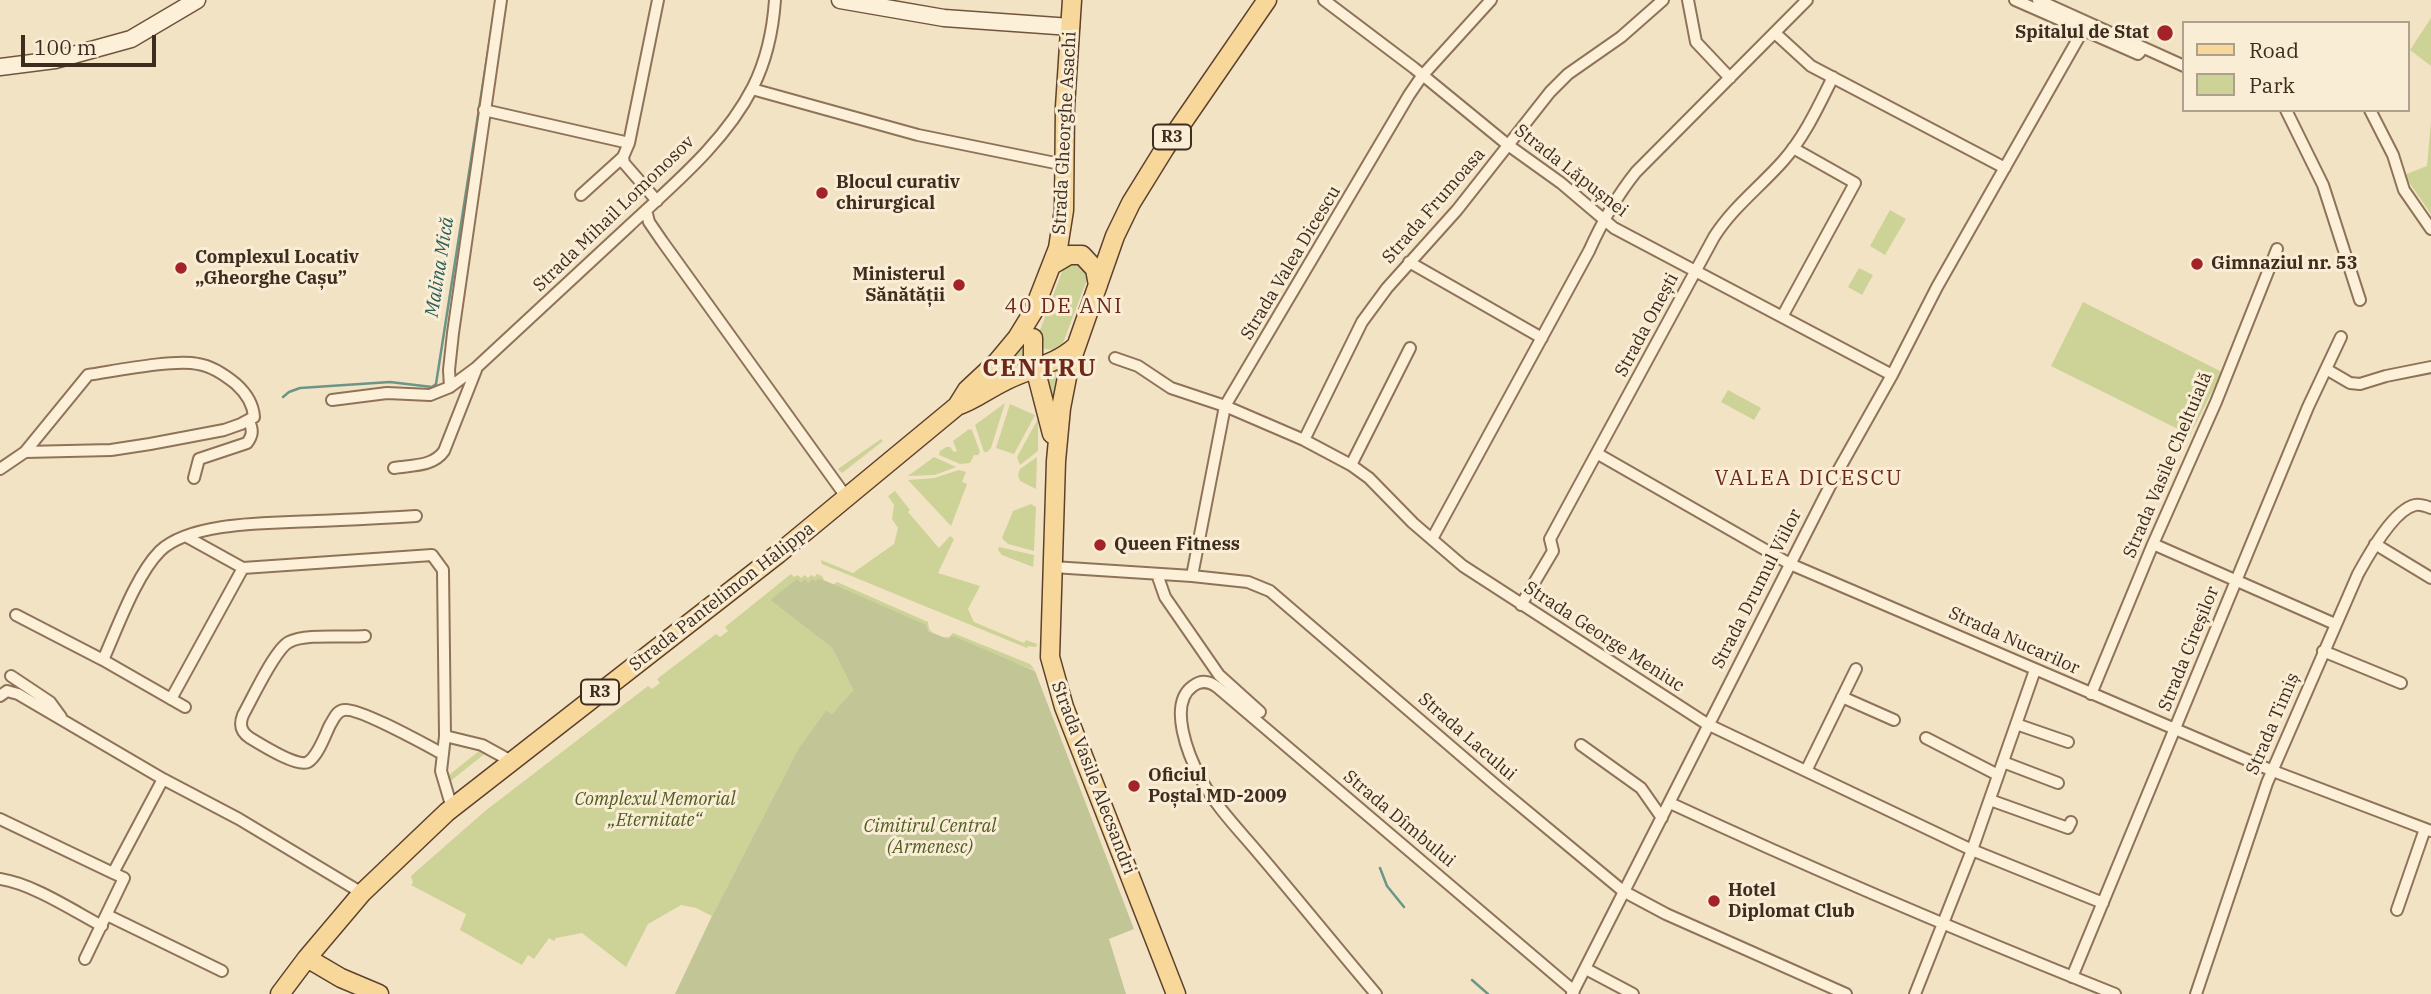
<!DOCTYPE html>
<html>
<head>
<meta charset="utf-8">
<style>
  body { margin:0 }
  #map { position:relative; width:2431px; height:994px; overflow:hidden; background:#f2e3c5; font-family:"IBM Plex Serif",serif }
  canvas { display:block }
  .legend { position:absolute; left:2182px; top:21px; width:228px; height:91px; box-sizing:border-box; background:#f9edd5; border:2px solid #aea08c; margin:0; padding:9px 12px; list-style:none; font-size:21px; color:#3e2c1e }
  .legend li { display:flex; align-items:center; gap:14px; height:35px }
  .legend b { width:35px; border:2px solid #aea08c }
  .scale { position:absolute; left:21px; top:35px; width:135px; height:32px; box-sizing:border-box; border:4px solid #3e2c1e; border-top:0; padding-left:9px; font-size:21px; line-height:24px; white-space:nowrap; color:#3e2c1e; -webkit-text-stroke:5px #f9edd5; paint-order:stroke }
</style>
</head>
<body>
<div id="map">
<canvas width="2431" height="994"></canvas>
<ul class="legend">
<li><b style="height:9px;background:#f8d79a"></b>Road</li>
<li><b style="height:19px;background:#cdd297"></b>Park</li>
</ul>
<div class="scale">100 m</div>
</div>
<script>
const context = document.querySelector('canvas').getContext('2d');
context.lineJoin = 'round';
function fill(path, color) { context.fillStyle = color; context.fill(path, 'evenodd'); }
function strokePath(path, color, width, dash) { context.strokeStyle = color; context.lineWidth = width; context.lineCap = dash ? 'butt' : 'round'; context.setLineDash(dash || []); context.stroke(path); }
function write(font, color, halo, rows, align = 'center') {
  context.font = font + ' "IBM Plex Serif",serif'; context.lineWidth = 6; context.setLineDash([]); context.textBaseline = 'middle'; context.strokeStyle = halo; context.fillStyle = color; for (const [text, x, y, turn = 0] of rows) {
    context.save(); context.translate(x, y); context.rotate((+turn || 0) * Math.PI / 180); context.textAlign = isNaN(turn) ? turn : align; if (halo) context.strokeText(text, 0, 0); context.fillText(text, 0, 0); context.restore();
  }
}
fill(new Path2D(`
  M2431 18V66L2410 50Z
  M2431 121V214L2404 175 2427 166Z
  M1890 210 1906 219 1885 255 1870 246Z
  M1078 262 1087 270 1088 277 1063 343 1056 350 1044 349 1039 333 1063 269 1070 263Z
  M1859 268 1873 275 1862 295 1848 287Z
  M2083 302 2222 372 2190 435 2051 366Z
  M1021 345 1027 363 1009 370 1005 364Z
  M1062 368 1056 403 1051 404 1045 374Z
  M1728 390 1761 408 1754 420 1721 402Z
  M1005 403 991 448 987 452H984L975 425Z
  M1010 404 1035 415 1014 454 996 448Z
  M1038 419V451L1020 465 1017 457Z
  M969 429 972 430 980 452 978 455H974L970 463 960 464 939 455 940 451 946 447H950L954 452 957 451 953 441Z
  M881 439 883 441 842 473 838 469Z
  M934 457 956 467 935 475 908 476Z
  M1037 457 1036 489 1020 481 1018 475 1020 469Z
  M959 470 966 472 962 482 967 484 951 526 908 480 934 478Z
  M895 491 910 510 908 512 939 548 950 536 954 539 938 573 980 586 968 609 974 622 1024 643 1026 640 1037 644 1036 647 1028 646 1027 648 822 564 821 560 853 573 894 544 898 528 892 519 894 505 888 496Z
  M1031 504 1036 507 1034 551 1008 544 1002 538 1013 511Z
  M999 547 1034 555 1033 567 1002 555 998 550Z
  M791 574 794 577 798 575 801 578 805 575 808 578 811 575 815 577 817 574 822 576 824 580 819 578 816 582 801 583 770 600 832 648 853 690 832 714 826 710 798 749 712 916 696 908 681 905 648 924 626 967 582 933 556 938 554 941 549 938 534 959 528 955 522 965 460 930 466 914 411 885 413 883 411 876 485 811 648 686 652 689 660 683 657 679 716 634 720 637 728 631 725 627Z
  M837 582 928 622 929 629 933 633 833 585Z
  M953 633 1030 664 1035 670 943 637H949Z
  M479 751 487 752 448 783 449 775Z`), '#cdd297');
fill(new Path2D(`
  M819 578 926 625 928 631 948 639 953 636 1035 671 1134 929 1109 939 1126 994H675L712 916 798 749 826 710 832 714 853 690 832 648 770 600 797 579 801 583 805 579 808 583 812 579 816 581Z`), '#c2c697');
strokePath(new Path2D(`
  M283 397 289 392 300 388 390 382 432 387 436 384 496 0
  M1380 868 1387 886 1404 907
  M1472 980 1488 994`), '#6c9589', 2.5);
const street = new Path2D(`
  M1324 0 1414 68 1508 145 1561 183 1614 228 1892 375
  M1688 0 1696 42 1730 78
  M2015 0 2138 54 2140 52
  M2038 0 2184 66
  M1775 33 1811 66 2005 168
  M752 89 918 135 1065 165
  M484 110 629 143
  M2286 110 2323 185 2360 300
  M2370 110 2393 155 2404 190 2431 229
  M623 157 624 163 657 201
  M581 195 623 157 629 143 658 0
  M646 210 649 222 662 241 847 498
  M1409 262 1542 338
  M1783 315 1855 183 1793 148
  M1115 358 1138 366 1171 388 1225 406 1304 440 1351 465 1369 478 1413 523 1463 566 1707 724 1972 850 2103 903
  M2326 369 2350 383 2360 384 2386 376 2431 367
  M450 387 449 370 453 333 501 0
  M332 400 387 393 430 395 450 387 477 367C528 320 579 273 629 226 674 184 725 142 753 87 766 61 773 29 775 0
  M1304 440 1362 322 1387 288 1457 210 1550 92 1568 74 1621 37 1663 0
  M1598 454 1790 564 2273 771 2431 831
  M1351 465 1410 348
  M394 468C411 465 433 467 444 451L476 370
  M0 469 25 452 111 450 150 444 224 430 241 424 254 417C253 403 246 393 236 384 225 375 212 366 198 364 173 359 115 371 88 375L25 452
  M194 478 199 459 247 443C253 435 253 430 249 421
  M187 537 243 568
  M1432 539 1589 251C1602 222 1616 197 1636 172L1807 0
  M2153 544 2335 624
  M2375 544 2431 578
  M1053 567 1192 576 1248 582 1270 591 1499 788 1623 891 1666 914 1846 994
  M1157 574 1165 597 1219 675 1260 712
  M1192 576 1225 406 1409 95 1422 76 1491 0
  M1521 605 1553 551 1550 539 1714 237C1733 207 1760 187 1783 161 1805 136 1818 107 1833 77
  M16 615 103 660 185 707
  M365 636C345 638 306 633 289 642 275 649 252 699 243 715 239 725 241 732 250 738 260 744 298 768 308 762 318 756 325 735 330 725 334 719 336 711 344 710 358 707 426 745 443 754
  M2323 651 2401 683
  M103 660C117 629 136 575 160 551 191 521 274 523 315 521 349 520 383 518 416 516
  M11 676 50 702 61 717
  M2091 694 2153 544 2216 402 2277 249
  M0 696 7 691 18 694 163 779 239 819 362 893
  M1842 697 1894 720
  M171 699 243 568 432 555 443 570 445 736 441 771 452 808
  M2016 724 2068 742
  M445 736 482 745 511 761
  M1926 738 1998 775
  M1581 745 1641 788 1662 818
  M2003 762 2058 783
  M1806 771 1856 669
  M1990 800 2068 828 2071 822
  M1670 803C1816 871 1965 934 2115 994
  M0 819 113 873
  M0 879C33 884 72 910 102 926
  M2397 910 2425 829
  M107 915 222 971
  M85 959 124 878 113 873 163 779
  M1586 969 1633 994
  M2072 977 2308 407 2341 337
  M1376 994C1337 948 1299 901 1260 855 1240 831 1216 807 1201 779 1189 757 1167 704 1193 686 1201 680 1209 681 1217 687L1574 991
  M1572 994 1834 478 1892 375 1937 287 2087 23
  M1915 994 1972 850 2035 670
  M2196 994 2267 783 2358 574C2368 556 2393 510 2415 505 2420 504 2426 506 2431 508`);
const secondary = new Path2D(`
  M840 0 944 18 1071 27
  M0 67 55 60 131 39 197 0`);
const primary = new Path2D(`
  M1052 265 1069 255H1082L1095 269 1098 285
  M1033 338V360L1052 434
  M957 406C975 400 988 389 1005 381 1028 369 1055 365 1075 347
  M307 958 341 978 379 994
  M280 994 307 958 362 893 447 812 778 554 957 406 967 390 997 362 1017 338 1033 312 1058 248 1064 210 1065 107 1072 0
  M1176 994 1064 707 1050 657 1056 461 1061 408 1069 367 1115 236 1131 203 1165 148 1267 0`);
strokePath(street, '#8f7359', 14);
strokePath(secondary, '#71543c', 19);
strokePath(primary, '#5d412d', 21);
strokePath(street, '#fcf0d9', 10);
strokePath(secondary, '#fcf0d9', 16);
strokePath(primary, '#f8d79a', 18);
for (const [x, y, r, color] of [
  [2165,33,9,"#a42329"],
  [822,193,7,"#a42329"],
  [2197,264,7,"#a42329"],
  [181,268,7,"#a42329"],
  [959,285,7,"#a42329"],
  [1100,545,7,"#a42329"],
  [1134,786,7,"#a42329"],
  [1714,901,7,"#a42329"]
]) { const dot = new Path2D(); dot.arc(x, y, r, 0, 2 * Math.PI); context.fillStyle = color; context.fill(dot); strokePath(dot, '#f9edd5', 2.5); }
for (const [x, y, w] of [
  [1172,137,38],
  [600,692,38]
]) { const box = new Path2D(); box.roundRect(x - w / 2, y - 12.5, w, 25, 5); context.fillStyle = '#f9edd5'; context.fill(box); strokePath(box, '#3e2c1e', 2); }
write('bold 16px', '#3e2c1e', null, [
  ["R3",1172,137],
  ["R3",600,692]
]);
write('bold 18px', '#3e2c1e', '#f9edd5', [
  ["Spitalul de Stat",2149,33,"right"],
  ["Blocul curativ",836,183],
  ["chirurgical",836,204],
  ["Complexul Locativ",195,258],
  ["„Gheorghe Cașu”",195,279],
  ["Gimnaziul nr. 53",2211,264],
  ["Ministerul",945,275,"right"],
  ["Sănătății",945,296,"right"],
  ["Queen Fitness",1114,545],
  ["Oficiul",1148,776],
  ["Poștal MD-2009",1148,797],
  ["Hotel",1728,891],
  ["Diplomat Club",1728,912]
], 'left');
write('18px', '#3e2c1e', '#f9edd5', [
  ["Strada Gheorghe Asachi",1065,133,-87],
  ["Strada Lăpușnei",1571,171,38],
  ["Strada Frumoasa",1434,206,-49],
  ["Strada Mihail Lomonosov",614,214,-44],
  ["Strada Valea Dicescu",1291,263,-59],
  ["Strada Onești",1647,325,-62],
  ["Strada Vasile Cheltuială",2168,465,-67],
  ["Strada Drumul Viilor",1757,589,-63],
  ["Strada Pantelimon Halippa",722,597,-38],
  ["Strada George Meniuc",1604,637,33],
  ["Strada Nucarilor",2014,641,24],
  ["Strada Cireșilor",2189,649,-68],
  ["Strada Timiș",2273,724,-67],
  ["Strada Lacului",1467,737,41],
  ["Strada Vasile Alecsandri",1093,778,69],
  ["Strada Dîmbului",1399,819,40]
]);
write('italic 18px', '#505c23', '#f9edd5', [
  ["Complexul Memorial",655,800],
  ["„Eternitate“",655,821],
  ["Cimitirul Central",930,827],
  ["(Armenesc)",930,848]
]);
write('italic 19px', '#2c5f5a', '#f9edd5', [
  ["Malina Mică",440,267,-81]
]);
context.letterSpacing = '2px';
write('21px', '#6e2819', '#f9edd5', [
  ["40 DE ANI",1064,307],
  ["VALEA DICESCU",1809,479]
]);
context.letterSpacing = '0px';
context.letterSpacing = '2px';
write('bold 24px', '#6e2819', '#f9edd5', [
  ["CENTRU",1040,369]
]);
context.letterSpacing = '0px';
</script>
</body>
</html>
